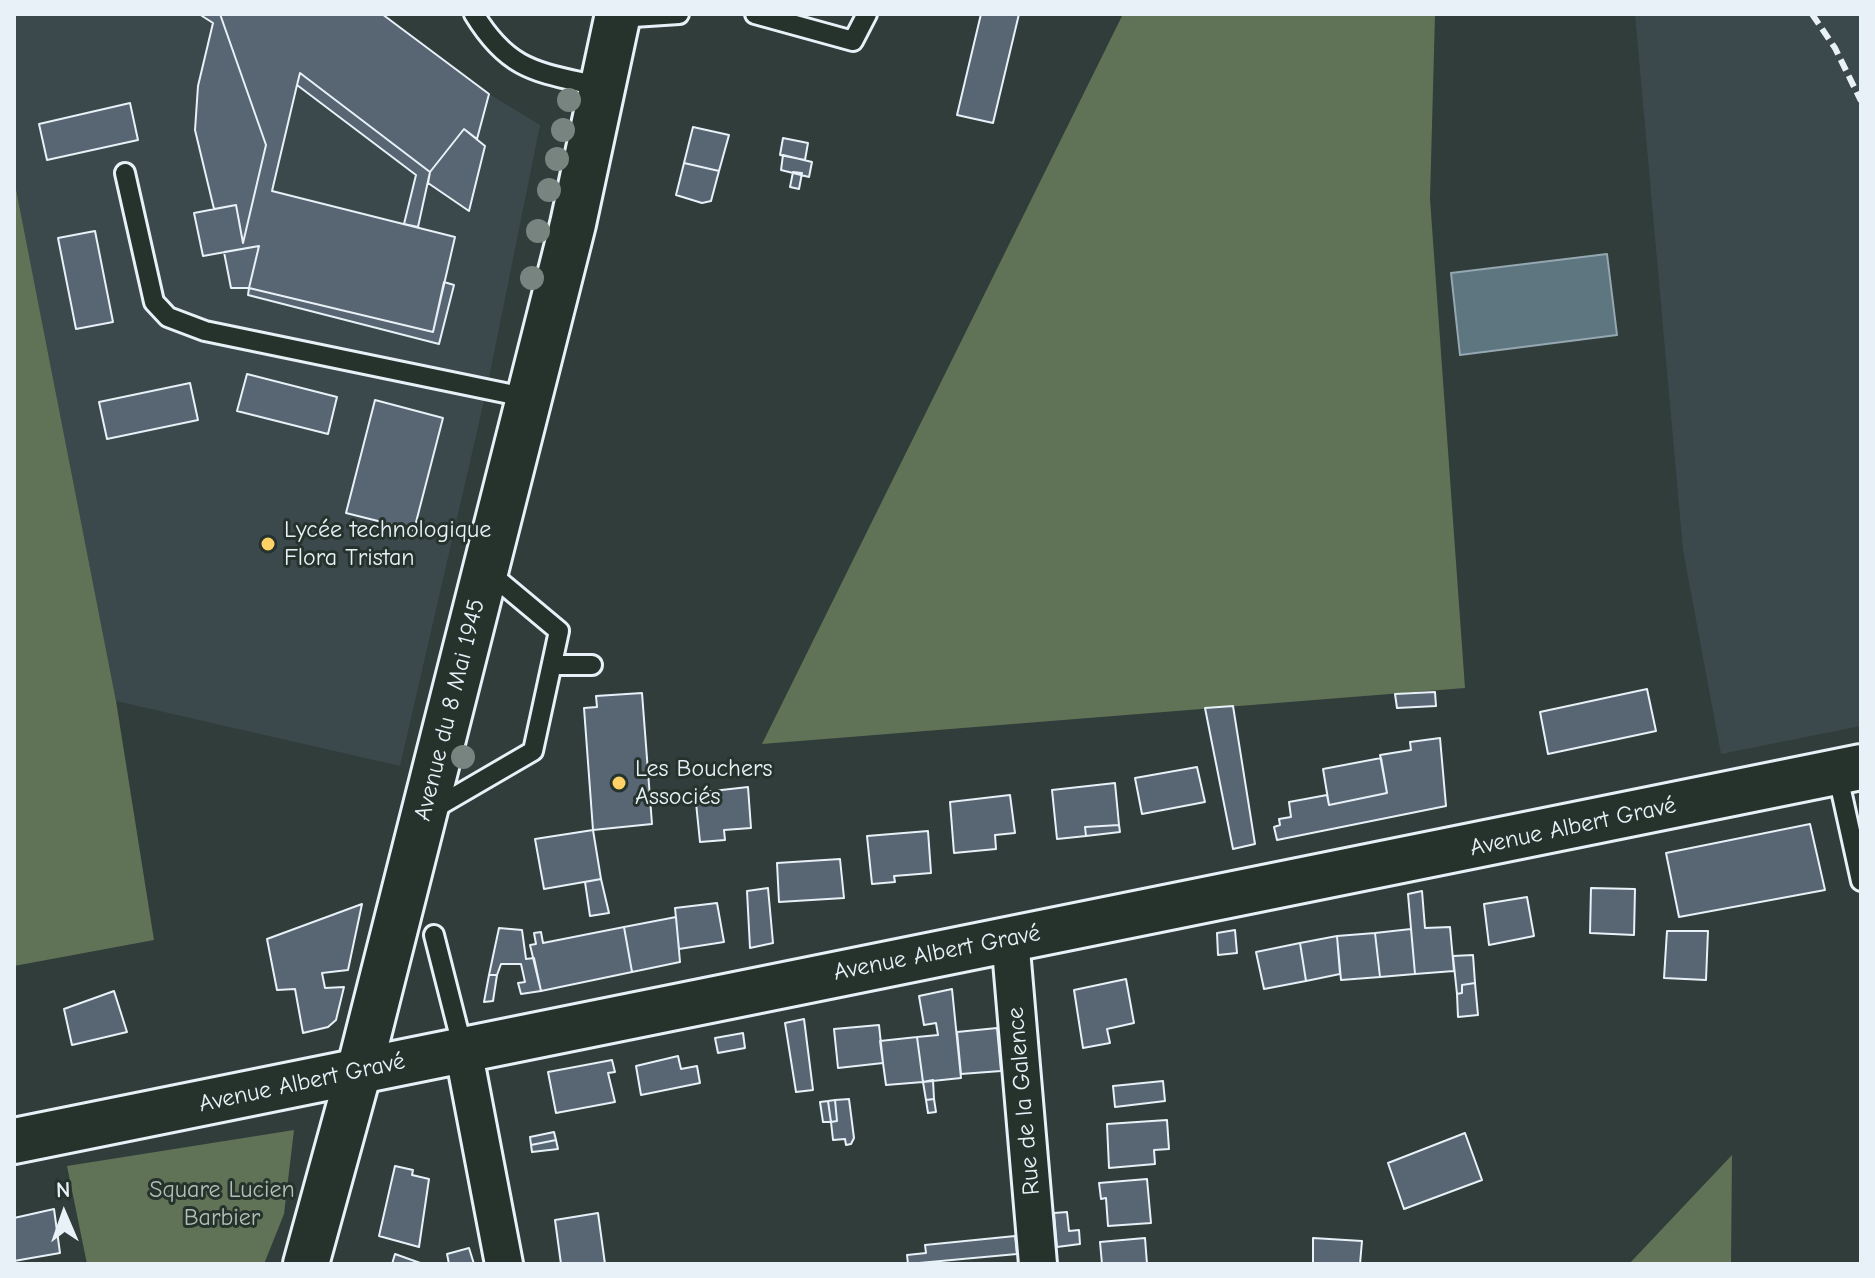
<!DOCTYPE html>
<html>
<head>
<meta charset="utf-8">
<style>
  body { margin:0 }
  #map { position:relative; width:1875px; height:1278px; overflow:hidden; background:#303d3b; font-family:"Comic Neue",sans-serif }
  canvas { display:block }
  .frame { position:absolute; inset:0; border:16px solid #e8f1f8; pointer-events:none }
  .north { position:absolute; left:24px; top:1174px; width:80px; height:80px; -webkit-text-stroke:6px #26332d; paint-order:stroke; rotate:358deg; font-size:22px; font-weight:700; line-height:32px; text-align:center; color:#e8f1f8 }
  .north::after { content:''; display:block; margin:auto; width:28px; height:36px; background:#e8f1f8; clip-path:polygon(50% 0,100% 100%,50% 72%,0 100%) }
</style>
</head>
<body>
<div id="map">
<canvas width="1875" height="1278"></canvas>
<div class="frame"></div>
<div class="north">N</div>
</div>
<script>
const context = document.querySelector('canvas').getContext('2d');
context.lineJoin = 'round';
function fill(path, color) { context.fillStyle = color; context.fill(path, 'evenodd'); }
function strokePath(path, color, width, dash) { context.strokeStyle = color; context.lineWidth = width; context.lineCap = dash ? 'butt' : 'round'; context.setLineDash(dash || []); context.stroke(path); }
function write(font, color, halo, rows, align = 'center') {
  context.font = font + ' "Comic Neue",sans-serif'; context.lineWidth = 6; context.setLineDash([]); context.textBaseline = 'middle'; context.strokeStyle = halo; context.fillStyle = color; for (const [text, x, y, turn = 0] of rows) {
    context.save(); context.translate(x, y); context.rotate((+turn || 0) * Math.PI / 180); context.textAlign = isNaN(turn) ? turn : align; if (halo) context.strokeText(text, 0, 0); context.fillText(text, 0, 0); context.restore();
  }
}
fill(new Path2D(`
  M14 14H382L489 94 540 125 487 388 400 766 116 701 14 179Z
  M1635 14H1861V726L1721 754 1683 550Z`), '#3c494c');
fill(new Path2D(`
  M1123 14H1435L1430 199 1465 688 762 744Z
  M14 179 116 701 154 940 14 966Z
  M294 1130 284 1214 264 1264H87L67 1166Z
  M1732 1155 1731 1264H1629Z`), '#607356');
const water = new Path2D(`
  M1607 254 1617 335 1460 355 1451 273Z`);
fill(water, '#5d7680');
strokePath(water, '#95a7b0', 2);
const building = new Path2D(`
  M199 14H220L266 145 243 243 236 205 214 209 195 130 198 86 213 23Z
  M220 14H382L489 94 477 139 464 129 430 172 300 73 297 85 272 191 455 237 433 332 249 288 259 246 203 256 194 213 236 205 243 243 266 145Z
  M981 14H1019L993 123 957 115Z
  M300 73 430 172 418 227 404 224 416 175 297 85Z
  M130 103 138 140 47 160 39 124Z
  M693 127 729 135 719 171 684 163Z
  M464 129 485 146 469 211 428 183 430 172Z
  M783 138 808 143 805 160 780 155Z
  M783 155 812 162 809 177 781 170Z
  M684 163 719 171 711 201 702 203 676 195Z
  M793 172 802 173 799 189 790 187Z
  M95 231 113 322 76 329 58 238Z
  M259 246 249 288H231L224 252Z
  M444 282 454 285 439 344 248 295 249 288 433 332Z
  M247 374 337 397 328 434 237 411Z
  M190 383 198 420 107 439 99 402Z
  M375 400 443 418 414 530 346 513Z
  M1647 689 1656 731 1548 754 1540 712Z
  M1435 692 1436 706 1397 708 1395 694Z
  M642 693 652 824 593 830 584 708 597 707 596 696Z
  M1233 706 1255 844 1233 849 1205 708Z
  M1440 738 1446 806 1277 840 1274 827 1280 825 1279 819 1291 817 1289 802 1327 795 1329 805 1387 793 1380 755 1411 750 1410 742Z
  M1381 758 1387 793 1329 805 1323 769Z
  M1197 767 1205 802 1142 814 1135 778Z
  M1115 783 1119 825 1085 827 1086 836 1057 839 1052 790Z
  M748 787 751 828 724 830 725 840 700 842 695 793Z
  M1010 795 1015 833 995 835 996 849 954 853 950 802Z
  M1810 824 1825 890 1679 917 1666 853Z
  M1119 825 1120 832 1086 836 1085 827Z
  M593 830 601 879 544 889 535 839Z
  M928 831 931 873 894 876 895 882 872 884 867 836Z
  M840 859 844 898 779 902 777 863Z
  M601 879 609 913 590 916 585 882Z
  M768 888 773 943 750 948 747 891Z
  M1591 888 1635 889 1634 935 1590 933Z
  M1422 891 1425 928 1450 927 1454 971 1415 974 1408 894Z
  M1527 897 1534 936 1489 945 1484 904Z
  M717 903 724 942 679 949 675 908Z
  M362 904 348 970 322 973 325 988 344 987 336 1020 328 1027 303 1033 295 989 277 990 267 939Z
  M676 917 680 962 632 972 624 927Z
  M624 927 632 972 541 991 530 945 536 944 534 933 541 932 543 943Z
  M499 928 522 930 526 959 534 958 541 991 521 994 518 983 525 982 521 964H501L497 975H489Z
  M1411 929 1415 974 1380 977 1375 933Z
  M1235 930 1237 953 1218 955 1217 933Z
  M1667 931H1708L1706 980 1664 978Z
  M1375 933 1380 977 1341 980 1337 936Z
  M1337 936 1340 974 1306 981 1300 943Z
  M1300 943 1306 981 1264 989 1256 952Z
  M1473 955 1475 983 1462 985V993L1457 994 1453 956Z
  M489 975H497L493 1001 484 1002Z
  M1126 979 1134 1023 1107 1029 1110 1043 1083 1048 1074 990Z
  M1475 983 1478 1015 1458 1017 1457 994 1462 993V985Z
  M952 989 961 1078 923 1082 917 1037 938 1035 936 1023 924 1025 919 996Z
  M114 991 127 1032 72 1045 64 1009Z
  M804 1019 813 1090 796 1092 785 1023Z
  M879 1025 883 1063 838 1068 834 1029Z
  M997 1028 1001 1071 961 1074 957 1032Z
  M743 1033 745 1048 718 1053 715 1038Z
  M917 1037 923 1082 886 1085 880 1041Z
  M678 1056 681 1069 697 1066 700 1083 641 1095 636 1066Z
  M612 1060 615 1072 608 1073 615 1102 556 1113 548 1072Z
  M933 1080 934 1099 926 1100 923 1082Z
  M1163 1081 1165 1101 1115 1107 1113 1086Z
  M849 1099 854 1138 851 1144 846 1145 845 1139 833 1140 831 1122 837 1121 835 1100Z
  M934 1099 936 1112 928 1113 926 1100Z
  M835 1100 837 1121 831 1122 828 1101Z
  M828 1101 831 1122H823L820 1102Z
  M1167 1120 1169 1149 1154 1150 1155 1164 1109 1168 1107 1124Z
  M554 1132 556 1140 531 1145 530 1137Z
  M1465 1133 1482 1180 1404 1209 1388 1163Z
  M556 1140 558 1149 532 1152 531 1145Z
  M395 1166 413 1170 412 1175 429 1179 419 1247 379 1236Z
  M1147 1179 1151 1223 1108 1226 1106 1198 1101 1199 1099 1183Z
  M54 1209 60 1253 14 1261V1218Z
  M1067 1212 1069 1231 1079 1230 1080 1244 1057 1247 1054 1213Z
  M598 1213 605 1264H561L555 1220Z
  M1015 1236 1017 1254 908 1264 907 1255 926 1253 925 1245Z
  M1145 1238 1147 1264H1102L1100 1242Z
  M1313 1238 1362 1241 1360 1264H1313Z
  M469 1248 474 1264H449L447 1254Z
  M395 1254 423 1264H392Z`);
fill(building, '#586572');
strokePath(building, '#e8f1f8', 2);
const service = new Path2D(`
  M474 14C510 73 539 72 602 87
  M755 14 853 41 867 14
  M618 18 679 14
  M125 173 154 302 168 317 205 331 529 398
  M552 665H592
  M1837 772 1861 881
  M430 811 533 751 559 631 486 570
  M434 935 463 1049`);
const minor = new Path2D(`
  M1010 938 1038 1264
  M463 1049 504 1264`);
const tertiary = new Path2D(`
  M14 1141 1861 767`);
const secondary = new Path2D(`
  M306 1264 359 1071 573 224 618 14`);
strokePath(service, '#e8f1f8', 24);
strokePath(minor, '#e8f1f8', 42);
strokePath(tertiary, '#e8f1f8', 50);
strokePath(secondary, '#e8f1f8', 50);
strokePath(service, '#26332d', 18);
strokePath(minor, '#26332d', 36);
strokePath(tertiary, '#26332d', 44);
strokePath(secondary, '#26332d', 44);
strokePath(new Path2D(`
  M1812 14 1835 48 1861 101`), '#e8f1f8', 6, [12, 6]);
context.fillStyle = '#78847f';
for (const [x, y] of [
  [569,100],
  [563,130],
  [557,159],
  [549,190],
  [538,231],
  [532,278],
  [463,757]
]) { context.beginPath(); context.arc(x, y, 12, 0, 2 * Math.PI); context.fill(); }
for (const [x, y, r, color] of [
  [268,544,8,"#ffd166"],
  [619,783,8,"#ffd166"]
]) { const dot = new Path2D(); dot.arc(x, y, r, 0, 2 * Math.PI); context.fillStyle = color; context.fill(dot); strokePath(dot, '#26332d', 3); }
write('24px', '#e8f1f8', '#26332d', [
  ["Lycée technologique",284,530],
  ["Flora Tristan",284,558],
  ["Les Bouchers",635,769],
  ["Associés",635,797]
], 'left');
write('24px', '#e8f1f8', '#26332d', [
  ["Avenue du 8 Mai 1945",450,710,-76],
  ["Avenue Albert Gravé",1573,827,-12],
  ["Avenue Albert Gravé",937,953,-11],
  ["Avenue Albert Gravé",302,1083,-12],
  ["Rue de la Galence",1024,1101,-95]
]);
write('24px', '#b2bfb7', '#26332d', [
  ["Square Lucien",222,1190],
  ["Barbier",222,1218]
]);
</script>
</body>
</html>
